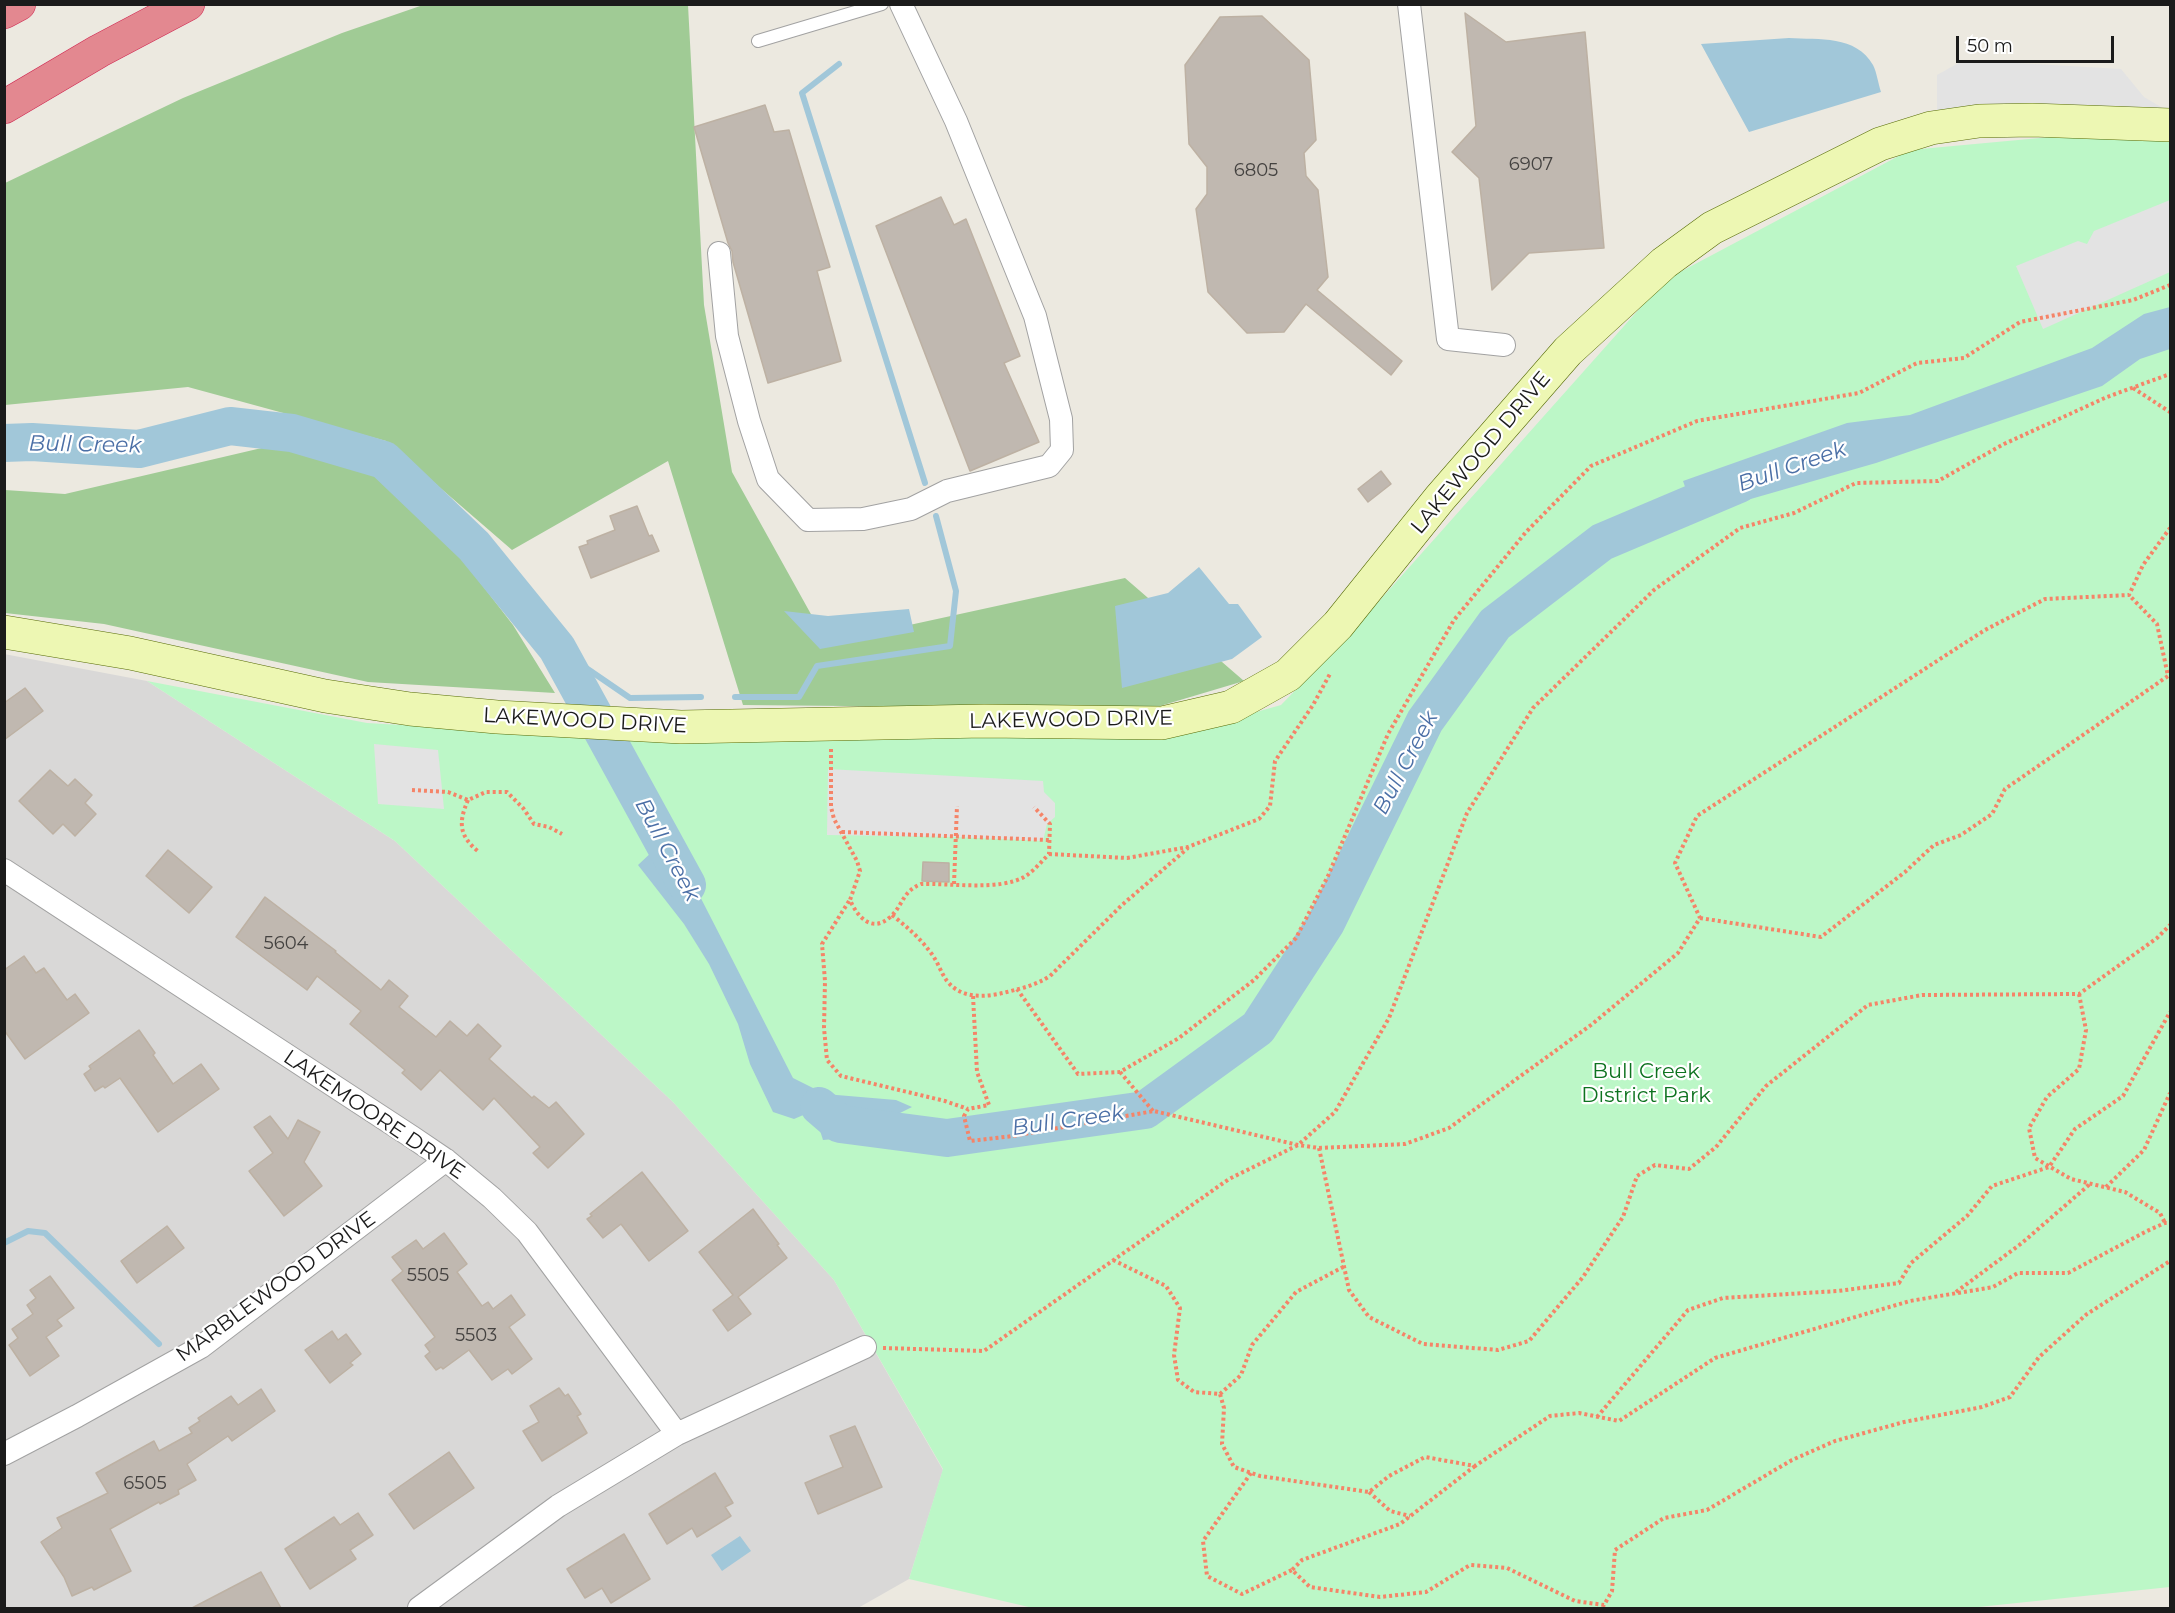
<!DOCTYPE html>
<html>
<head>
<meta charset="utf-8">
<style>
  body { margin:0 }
  #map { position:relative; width:2175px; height:1613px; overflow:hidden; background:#ece9e0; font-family:Montserrat,sans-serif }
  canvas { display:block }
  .frame { position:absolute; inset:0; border:6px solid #1b1b1b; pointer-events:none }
  .scale { position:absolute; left:1956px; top:36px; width:158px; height:27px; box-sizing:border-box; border:3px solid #1b1b1b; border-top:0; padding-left:8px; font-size:18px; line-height:21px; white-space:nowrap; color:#1b1b1b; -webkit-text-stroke:4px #fff; paint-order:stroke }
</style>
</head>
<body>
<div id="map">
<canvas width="2175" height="1613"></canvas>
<div class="frame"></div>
<div class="scale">50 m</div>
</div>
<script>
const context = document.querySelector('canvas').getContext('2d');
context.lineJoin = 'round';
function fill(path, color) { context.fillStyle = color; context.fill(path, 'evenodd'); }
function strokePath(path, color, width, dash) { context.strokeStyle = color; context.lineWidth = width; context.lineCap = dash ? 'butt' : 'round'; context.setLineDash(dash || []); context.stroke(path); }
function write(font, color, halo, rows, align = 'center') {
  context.font = font + ' Montserrat,sans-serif'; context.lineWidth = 4.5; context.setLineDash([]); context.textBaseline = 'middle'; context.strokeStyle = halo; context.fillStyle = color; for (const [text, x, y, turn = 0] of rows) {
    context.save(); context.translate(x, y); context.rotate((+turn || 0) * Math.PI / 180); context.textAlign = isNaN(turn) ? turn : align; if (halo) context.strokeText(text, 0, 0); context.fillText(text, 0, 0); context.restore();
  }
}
fill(new Path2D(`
  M4 654 147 681 395 841 673 1102 834 1280 943 1470 909 1579 858 1608H5Z`), '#d9d8d7');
fill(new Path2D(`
  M423 5H688L704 305 732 472 827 643 1125 578 1244 681 1150 709 743 705 668 461 512 550 386 441 188 387 5 405V183L183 98 342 33Z
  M283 443 394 471 513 625 555 693 368 682 104 624 5 613V490L65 494Z`), '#a0cb95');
fill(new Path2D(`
  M2083 134 2170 136V1587L1969 1608H1033L909 1579 943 1469 834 1280 673 1102 395 841 147 681 367 723 693 742 1185 732 1281 705 1348 636 1665 280 1910 150Z`), '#bcf7c7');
fill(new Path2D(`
  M1964 60 2121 69 2144 97 2166 110 1937 116V75Z
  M2170 200V272L2043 329 2016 266 2078 241 2087 244 2094 231Z
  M374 744 438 750 444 809 378 804Z
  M828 769 1043 781 1044 792 1055 803V817L1047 824 1043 841 955 837 827 835Z`), '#e3e3e3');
fill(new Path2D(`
  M1789 38C1819 40 1856 35 1873 65 1877 73 1878 83 1881 92L1749 132 1701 44Z
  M2170 307V349L2140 359 2102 386 1876 463 1695 515 1683 481 1847 423 1910 415 2092 348 2144 314Z
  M1199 567 1229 604H1238L1262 637 1232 659 1122 688 1115 606 1168 593Z
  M909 609 914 632 820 649 784 611 828 616Z
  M669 836 793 1078 825 1094 896 1100 912 1107 900 1113 880 1116 846 1138 823 1140 818 1124 808 1113 794 1119 773 1112 750 1064 738 1024 709 964 684 924 638 865Z
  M740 1536 751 1551 722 1571 711 1555Z`), '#a1c7d9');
strokePath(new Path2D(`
  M839 64 802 93 925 483
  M557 648 630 698 701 697
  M735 697H799L817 666 950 646 956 591 936 516
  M4 1243 28 1231 45 1233 159 1344`), '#a1c7d9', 6);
strokePath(new Path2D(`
  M4 443 32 442 139 449 230 426 292 433 384 460 474 546 557 648 687 885
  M819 1106 840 1124 947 1138 1145 1110 1258 1028 1326 923 1425 721 1495 624 1602 542 1739 484`), '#a1c7d9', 38);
const building = new Path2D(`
  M1465 13 1506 42 1585 32 1604 248 1529 253 1492 290 1479 178 1452 152 1476 126Z
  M1262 16 1309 60 1316 140 1304 153 1306 176 1318 190 1328 277 1317 290 1402 361 1391 375 1306 304 1284 332 1247 333 1208 292 1196 209 1207 194V167L1189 144 1185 65 1220 17Z
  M765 105 774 132 789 130 830 267 817 271 841 361 768 383 733 262 732 251 728 243 694 127Z
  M941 197 954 225 966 219 1020 356 1004 363 1039 442 970 471 876 226Z
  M1381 471 1391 484 1368 502 1358 489Z
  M637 506 649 536 652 535 659 551 591 578 579 547 588 544 587 541 615 530 610 516Z
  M25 688 43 711 4 740V703Z
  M50 770 68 786 75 779 92 795 85 803 96 814 75 836 63 824 53 834 19 801Z
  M168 850 212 887 189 913 146 876Z
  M923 862 949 863V882L922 881Z
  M265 897 336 951 335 952 381 990 389 980 408 996 399 1007 436 1037 450 1021 467 1036 478 1024 501 1046 489 1059 532 1098 534 1096 549 1108 556 1102 584 1134 548 1168 533 1153 540 1147 494 1098 483 1110 440 1070 421 1090 402 1073 405 1070 350 1024 361 1011 317 976 307 990 236 937Z
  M24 956 36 973 44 968 67 1000 75 994 89 1013 25 1059 4 1030V970Z
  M139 1030 155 1053 153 1055 173 1084 201 1064 219 1089 158 1132 120 1078 105 1088 103 1086 95 1091 84 1074 91 1069 89 1066Z
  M270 1116 288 1139 298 1120 320 1132 304 1162 322 1186 284 1216 249 1171 273 1153 254 1127Z
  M642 1172 688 1231 649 1261 621 1224 603 1238 587 1219 592 1216 590 1214Z
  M753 1209 779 1244 777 1245 787 1258 738 1297 751 1314 728 1331 713 1310 733 1295 699 1252Z
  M167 1226 184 1248 137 1283 121 1261Z
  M444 1233 467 1264 457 1272 482 1306 488 1302 493 1309 511 1295 525 1315 509 1327 532 1359 512 1374 508 1369 492 1380 469 1350 443 1369 441 1367 436 1370 425 1356 430 1352 425 1345 435 1337 392 1280 403 1271 392 1257 416 1240 423 1249Z
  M50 1276 74 1308 57 1320 62 1326 46 1337 59 1356 30 1376 9 1345 18 1338 12 1329 33 1314 27 1305 36 1298 30 1290Z
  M332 1331 338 1340 346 1334 361 1354 350 1363 353 1365 330 1383 305 1350Z
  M559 1388 565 1396 568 1394 581 1414 577 1416 587 1433 542 1461 523 1431 539 1422 530 1406Z
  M261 1389 275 1411 232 1441 228 1436 187 1464 196 1480 178 1490 179 1494 160 1504 159 1502 110 1529 131 1571 94 1590 92 1587 72 1596 64 1577 41 1542 62 1528 57 1518 108 1493 96 1473 154 1441 159 1451 192 1433 189 1428 200 1421 198 1418 231 1396 238 1405Z
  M855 1426 882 1487 818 1514 805 1483 843 1467 830 1436Z
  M449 1452 474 1488 414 1529 389 1494Z
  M715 1473 733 1503 725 1507 731 1516 697 1537 692 1528 667 1544 649 1514Z
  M358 1513 373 1535 350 1550 356 1559 310 1589 285 1549 334 1517 340 1525Z
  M624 1534 650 1579 611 1603 602 1588 585 1598 567 1569Z
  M261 1572 281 1608H192Z`);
fill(building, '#c0b8b0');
strokePath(building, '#bdb1a3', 1.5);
const lane = new Path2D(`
  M758 41 882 4`);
const street = new Path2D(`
  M1409 4 1448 339 1504 345
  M719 253 727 336 749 421 768 479 808 520 863 519 911 509 947 491 1049 466 1062 450 1061 419 1035 316 956 121 901 4
  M4 870 412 1137 446 1160 492 1198 527 1232 677 1434
  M4 1454 77 1416 201 1347 446 1160
  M419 1608 558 1506 677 1434 865 1347`);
const secondary = new Path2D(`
  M4 632 130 653 325 696 410 709 497 717 681 727 984 721 1162 723 1231 707 1288 675 1338 625 1440 498 1568 351 1664 263 1712 228 1880 144 1931 128 1979 121 2032 120 2170 125`);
const highway = new Path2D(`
  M4 12 19 4
  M4 107 99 51 188 4`);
strokePath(lane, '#a2a2a2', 14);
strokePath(street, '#a2a2a2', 24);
strokePath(secondary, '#576c07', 34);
strokePath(highway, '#cf2851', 34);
strokePath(new Path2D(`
  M2133 388 2170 412
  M831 749V807L834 819 857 861 860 871 850 900C857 916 871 933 889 918 903 907 901 892 921 884 950 883 999 891 1024 877 1034 871 1041 862 1049 854L1050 824 1034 807
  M412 790 448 792 468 800 486 792H507L523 808 534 824 549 827 562 834
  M468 800C458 823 459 836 479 852
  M842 832 1049 840
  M1049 854 1127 858 1188 847 1259 819 1270 806 1275 761 1313 705 1331 672
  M954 884 957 806
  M849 901 822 944 825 981 824 1028 827 1060 841 1076 945 1101 968 1109
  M892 915C907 927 920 938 931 953 938 962 941 973 947 981 962 1000 987 997 1007 992 1023 988 1036 985 1050 976L1122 905 1188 848
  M1700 918 1821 937 1905 872 1934 845 1961 835 1992 814 2005 789 2168 676 2157 624 2129 595
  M1017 989 1078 1074 1120 1072 1179 1038 1254 980 1296 938 1328 876 1388 734 1454 620 1526 532 1591 466 1697 421 1859 393 1917 363 1964 358 2020 322 2133 300 2170 285
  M2079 994 2086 1030 2079 1069 2047 1097 2029 1128 2035 1158 2071 1179 2125 1192 2160 1213 2165 1223
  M973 996 977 1072 989 1105 968 1109 964 1116 970 1141 1013 1136 1154 1111 1298 1145 1319 1148 1405 1144 1449 1128 1591 1025 1678 953 1700 918 1675 863 1697 816 1985 630 2045 599 2129 595 2143 565 2170 528
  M1120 1072 1153 1111
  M1319 1148 1349 1290 1369 1317 1423 1344 1498 1350 1529 1341 1583 1277 1623 1217 1637 1176 1655 1165 1689 1169 1716 1147 1766 1086 1868 1005 1922 995 2079 994 2157 938 2170 925
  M2106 1187 2144 1150 2170 1093
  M1113 1260 1166 1286 1180 1308 1174 1355 1178 1380 1194 1392 1220 1394 1224 1408 1222 1444 1234 1467 1260 1476 1369 1492 1389 1476 1425 1457 1475 1466 1550 1416 1579 1413 1619 1421 1715 1358 1910 1301 1993 1287 2018 1273H2068L2147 1231 2165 1223H2170
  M1956 1292 2022 1243 2090 1184
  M883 1348 984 1351 1229 1179 1298 1145 1335 1112 1389 1018 1467 813 1533 708 1654 590 1740 528 1794 513 1856 483 1938 481 2004 444 2107 397 2170 374
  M1220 1394 1241 1375 1252 1345 1296 1292 1345 1266
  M1597 1417 1688 1310 1723 1298 1838 1291 1899 1283 1911 1263 1967 1216 1992 1186 2049 1167 2075 1129 2123 1096 2170 1012
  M1475 1466 1400 1524 1302 1560 1292 1570 1310 1587 1380 1597 1426 1592 1470 1565 1507 1568 1575 1601 1604 1605 1612 1591 1615 1550 1664 1518 1707 1510 1792 1460 1835 1441 1904 1422 1982 1407 2010 1397 2039 1357 2087 1314 2170 1261
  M1251 1473 1203 1541 1207 1576 1242 1594 1292 1570
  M1369 1492 1390 1511 1410 1516`), '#f58468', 4, [3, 3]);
strokePath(lane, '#fff', 12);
strokePath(street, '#fff', 22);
strokePath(secondary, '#edf7b3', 33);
strokePath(highway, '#e38890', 33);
write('18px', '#444240', null, [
  ["6907",1531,165],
  ["6805",1256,171],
  ["5604",286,944],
  ["5505",428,1276],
  ["5503",476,1336],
  ["6505",145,1484]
]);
write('21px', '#1b1b1b', '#fff', [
  ["LAKEWOOD DRIVE",1481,453,-50],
  ["LAKEWOOD DRIVE",1071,720,-1],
  ["LAKEWOOD DRIVE",585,721,3],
  ["LAKEMOORE DRIVE",374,1115,34],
  ["MARBLEWOOD DRIVE",276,1287,-36]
]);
write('21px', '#0e7320', '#fff', [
  ["Bull Creek",1646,1072],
  ["District Park",1646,1096]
]);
write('italic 22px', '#4b6fa6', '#fff', [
  ["Bull Creek",85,445,1],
  ["Bull Creek",1792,467,-19],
  ["Bull Creek",1406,763,-62],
  ["Bull Creek",667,850,62],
  ["Bull Creek",1068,1121,-8]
]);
</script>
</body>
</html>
